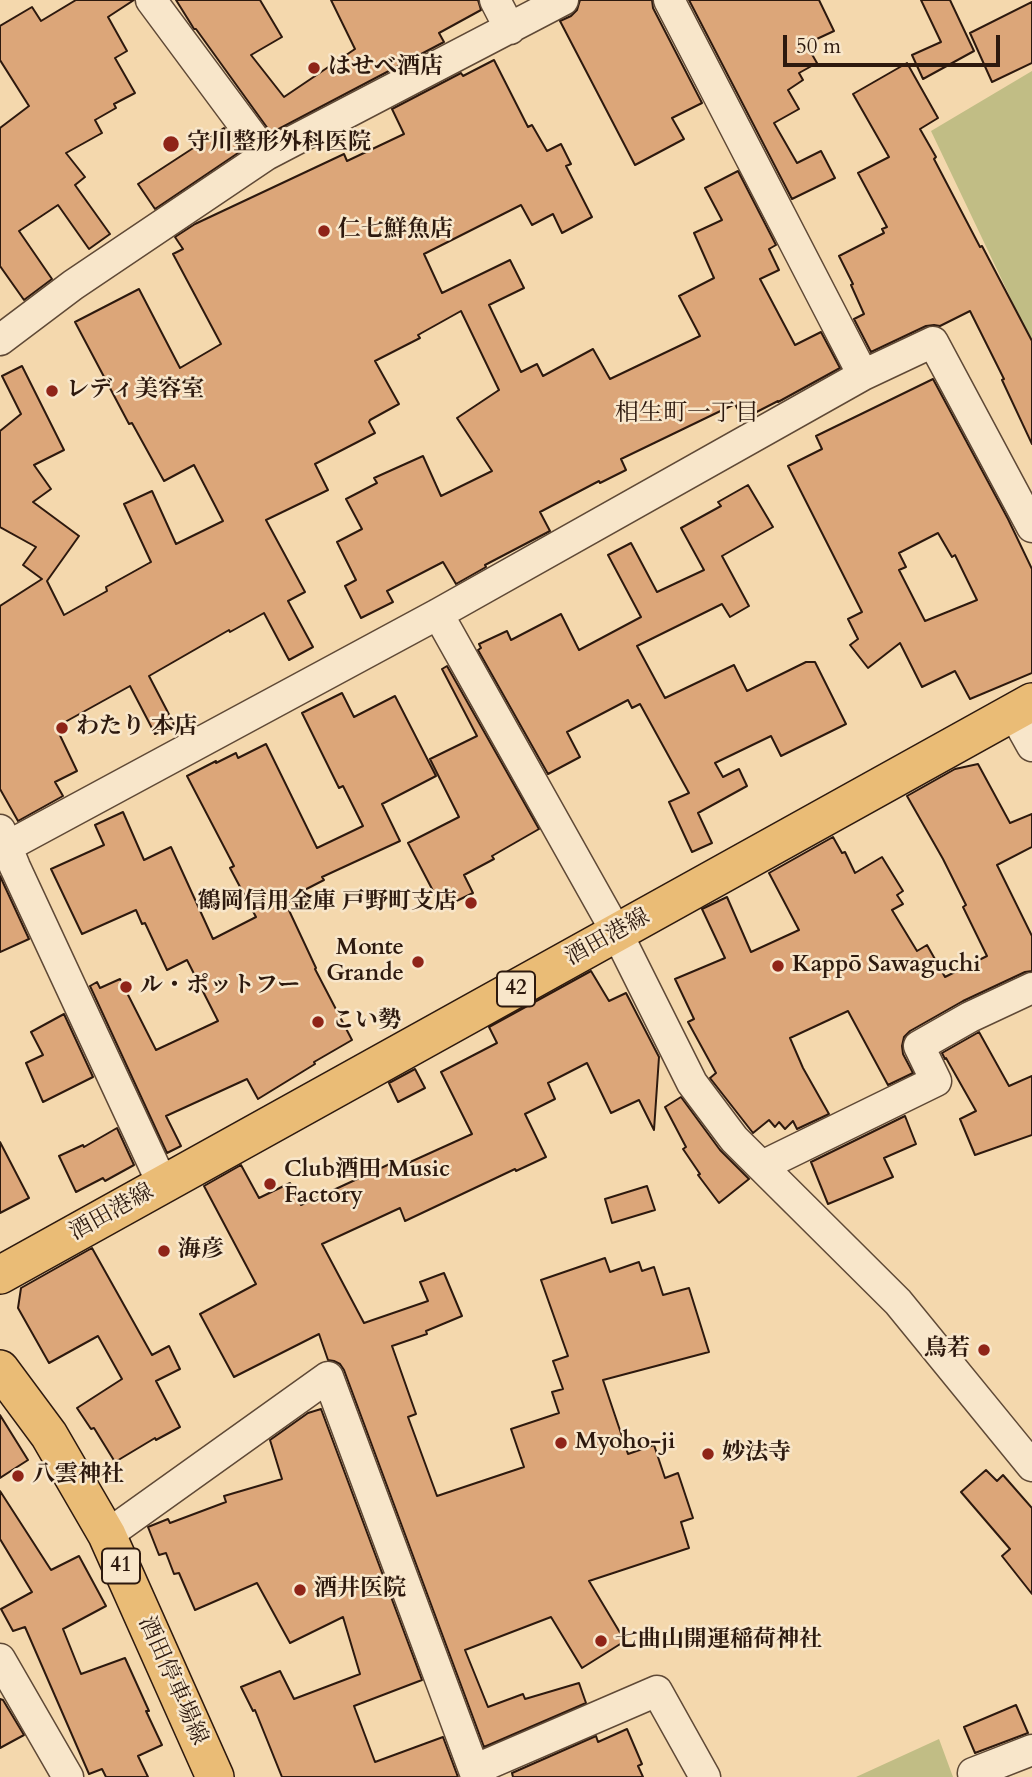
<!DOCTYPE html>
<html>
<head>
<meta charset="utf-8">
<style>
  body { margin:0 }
  #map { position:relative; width:1032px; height:1777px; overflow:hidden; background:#f4d8ad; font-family:Cardo,serif }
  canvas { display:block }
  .scale { position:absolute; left:783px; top:35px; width:217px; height:32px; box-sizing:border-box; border:4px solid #2d190e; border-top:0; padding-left:9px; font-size:21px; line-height:24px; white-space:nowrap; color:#2d190e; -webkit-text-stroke:5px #f8e6ca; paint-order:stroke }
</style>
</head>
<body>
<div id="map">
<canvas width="1032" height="1777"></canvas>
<div class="scale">50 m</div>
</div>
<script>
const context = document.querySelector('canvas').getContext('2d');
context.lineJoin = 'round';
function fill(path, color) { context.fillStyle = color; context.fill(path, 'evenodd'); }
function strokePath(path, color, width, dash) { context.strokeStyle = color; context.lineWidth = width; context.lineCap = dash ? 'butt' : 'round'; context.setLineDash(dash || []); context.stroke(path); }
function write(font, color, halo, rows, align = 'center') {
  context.font = font + ' Cardo,"Noto Serif JP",serif'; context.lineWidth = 5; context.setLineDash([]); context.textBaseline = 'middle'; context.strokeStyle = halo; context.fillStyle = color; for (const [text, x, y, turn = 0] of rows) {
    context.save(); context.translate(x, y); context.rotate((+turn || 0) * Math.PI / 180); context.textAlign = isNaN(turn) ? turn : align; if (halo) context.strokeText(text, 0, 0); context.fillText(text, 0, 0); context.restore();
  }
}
fill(new Path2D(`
  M1032 71V343L931 131Z
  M939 1739 953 1777H856Z`), '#c1bd85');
const building = new Path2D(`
  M76 0H134L108 17 127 51 115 58 135 93 114 104 116 108 95 120 102 133 66 153 85 177 75 185 110 234 89 249 58 205 19 231 52 279 24 300 0 266V128L29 106 0 60V26L32 7 41 21Z
  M176 0H260L282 37 251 55 284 97 355 49 331 0H478L481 10 439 33 444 42 271 133 196 29H194L191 24Z
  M580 0H652L653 8 702 103 672 118 684 139 635 165 560 21 571 16 577 10Z
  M689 0H819L834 31 806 44 817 63 799 73 803 80 788 90 799 109 774 123 797 163 821 151 835 178 792 199Z
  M921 0H950L974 51 923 79 912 55 941 42Z
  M1032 2V63L992 82 970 33Z
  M494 60 528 127 532 125 547 151 561 144 571 164 566 166 592 217 562 233 553 214 532 225 521 205 424 254 442 293 510 260 524 288 489 305 521 372 537 364 543 376 593 349 610 379 700 336 679 296 714 278 694 233 722 220 705 188 738 171 776 245 769 249 779 270 760 279 795 345 821 332 840 368 778 402V401L743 419 735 404 621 459 626 470 600 483 599 481 540 512 550 531 485 565 486 567 456 584 443 562 387 591 393 602 361 618 345 586 356 580 337 542 362 529 346 499 377 483 374 478 423 456 441 496 492 471 457 418 499 390 461 311 418 335 420 338 375 361 399 404 370 420 369 422 375 433 315 464 328 490 266 520 305 592 288 601 313 647 289 660 264 613 230 632 229 630 149 676 174 724 155 734 130 686 56 727 77 771 55 782 63 796 18 821 0 789V606L42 579 23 565 36 547 0 527V431L21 414 2 376 22 366 64 450 34 465 51 489 33 502 79 536 47 581 64 615 107 591 106 587 151 562 124 504 152 491 176 544 223 521 194 465 164 481 132 423 129 424 75 322 139 289 180 368 221 344 173 254 183 249 175 237 195 224 344 154 347 161 404 134 392 109 461 73 463 76Z
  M907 63 938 118 920 129 936 157 934 159 980 247 982 246 1032 341V444L1002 380 1004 379 970 311 940 326 934 325 926 326 871 352 854 319 864 314 851 285 853 284 839 256 884 233 882 229 887 227 858 173 889 157 853 94Z
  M224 128 241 151 155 209 138 184Z
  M933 379 1008 519 1032 569V673L970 699 955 671 922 687 900 643 868 668 850 645 858 639 848 619 862 612 788 466 822 449 816 436ZM938 533 952 557 955 555 977 600 925 621 899 570 906 567 899 553Z
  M748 485 773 527 722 556 749 606 730 617 722 604 637 646 665 698 734 665 747 691 806 662H815L846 724 781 756 771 736 715 763 723 777 739 769 747 786 698 813 712 843 692 852 669 802 689 793 640 704 632 708 628 700 567 732 580 757 548 774 478 650 481 648 479 644 507 631 511 640 561 614 579 650 641 617 608 555 631 543 657 592 704 570 681 528 721 506 718 502Z
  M447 666 539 829 492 856 494 859 464 875 473 893 442 908 408 843 459 817 430 759 477 736 442 669Z
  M342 693 354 717 395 696 436 776 382 804 400 841 322 877 324 880 287 899 289 902 286 904 316 968 315 969 352 1040 314 1062 315 1064 258 1099 247 1079 166 1116 181 1146 167 1153 90 986 97 982 100 988 120 979 156 1050 218 1021 187 960 167 970 145 923 142 924 136 910 82 934 51 869 104 845 95 825 123 812 144 860 171 847 213 939 256 917 230 868 234 866 187 776 216 761V763L236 753 238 758 266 744 317 848 363 826 343 786 339 788 302 713Z
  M978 764 1010 823 1032 814V847L997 865 1032 936V971L1025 972 963 1001 910 1031 904 1037 902 1046 903 1054 913 1073 888 1085 848 1011 790 1038 803 1068 829 1114 797 1129 793 1121 785 1129 779 1122 775 1127 769 1120 753 1133 710 1078 716 1073 688 1022 694 1019 675 979 725 958 702 909 727 897 751 952 799 930 769 873 833 837 842 853 845 852 855 873 882 857 903 891 897 895 903 904 892 910 917 951 927 945 945 977 987 956 963 907 966 905 943 859 907 796 955 769Z
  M0 876 29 939 0 952Z
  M591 971 609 1001 626 993 659 1057 654 1130 639 1100 611 1113 587 1063 548 1083 555 1099 525 1114 546 1157 516 1171 515 1169 405 1221 400 1208 322 1244 364 1323 428 1301 420 1282 444 1273 462 1316 426 1331 427 1334 392 1346 416 1414 408 1417 437 1496 524 1467 511 1429 559 1413 552 1392 563 1389 553 1361 568 1356 541 1280 605 1258 610 1272 639 1262 642 1271 654 1267 663 1295 689 1288 709 1352 603 1380 628 1454 654 1445 665 1478 678 1473 693 1518 681 1522 689 1548 589 1581 625 1641 582 1668 551 1617 465 1650 488 1707 523 1694 525 1699 579 1683 586 1703 484 1747 344 1370 340 1364 334 1361 328 1360 319 1334 234 1377 200 1314 256 1284 204 1186 241 1165 259 1198 290 1183 301 1205 394 1162 397 1168 472 1134 441 1072 497 1043 489 1027Z
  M64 1014 93 1077 43 1102 26 1063 43 1055 31 1032Z
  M979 1032 1009 1086 1032 1076V1135L975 1155 960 1119 976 1111 946 1058 945 1059 942 1053Z
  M415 1069 425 1088 398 1102 389 1083Z
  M681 1097 720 1150 749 1179 719 1203 698 1175 700 1174 683 1149 686 1147 665 1107Z
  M905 1116 916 1144 884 1158 893 1177 828 1204 811 1162Z
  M117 1128 134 1165 105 1181 103 1178 76 1192 59 1156 83 1145 84 1147Z
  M0 1142 29 1198 0 1213Z
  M647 1186 655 1210 612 1223 605 1199Z
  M92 1248 152 1355 169 1346 180 1369 156 1381 180 1427 156 1440 155 1438 115 1462 94 1428 91 1429 77 1408 122 1379 98 1336 49 1363 18 1308 21 1288Z
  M321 1409 422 1680 354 1706 375 1762 443 1737 458 1777H282L255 1710 253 1711 241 1687 280 1671 294 1699 360 1674 343 1617 290 1643 257 1583 195 1610 179 1573 174 1574 166 1553 159 1555 148 1527 168 1519 170 1523 226 1502 224 1496 282 1479 270 1440 308 1413Z
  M0 1415 28 1460 0 1478Z
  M986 1470 997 1481 1003 1475 1032 1508V1594L1002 1556 1010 1549 961 1492Z
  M0 1491 51 1570 79 1556 106 1606 63 1629 81 1674 125 1658 149 1711H146L162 1745 138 1756 148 1777H106L102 1769 89 1774 25 1627 13 1631 1 1609 32 1592 0 1539Z
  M0 1699 3 1700 24 1735 0 1748Z
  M1016 1705 1028 1733 975 1753 964 1727Z
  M627 1729 642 1764 638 1766 643 1777H513L512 1773 596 1736 598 1742Z`);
fill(building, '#dca679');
strokePath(building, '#2d190e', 2);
const minor = new Path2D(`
  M151 0 266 155
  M495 0 510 29
  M669 0 863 375
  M0 340 73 285 266 155 563 0
  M438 614 617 933 692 1083 734 1139 898 1302 1032 1466
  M1013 712 1032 746
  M0 830 15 867 163 1185
  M8 846 438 614 863 375 933 342 1032 527
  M762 1166 936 1081 919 1046 970 1017 1032 988
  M107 1535 328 1377 474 1770 657 1691 705 1777
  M0 1659 68 1777
  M974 1777 973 1773 1032 1750`);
const major = new Path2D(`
  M0 1275 1032 702
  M0 1369 49 1435 107 1535 215 1777`);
strokePath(minor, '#5f4936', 33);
strokePath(major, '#2d190e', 40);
strokePath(minor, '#f8e6ca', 30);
strokePath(major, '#eabc76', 37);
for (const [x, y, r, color] of [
  [314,68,7,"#8f2418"],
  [171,144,9,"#8f2418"],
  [324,231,7,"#8f2418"],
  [52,391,7,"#8f2418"],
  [62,728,7,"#8f2418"],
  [471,903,7,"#8f2418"],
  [418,962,7,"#8f2418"],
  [778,966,7,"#8f2418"],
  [126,987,7,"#8f2418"],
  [318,1022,7,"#8f2418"],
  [270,1184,7,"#8f2418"],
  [164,1251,7,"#8f2418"],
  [984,1350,7,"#8f2418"],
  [561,1443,7,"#8f2418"],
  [708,1454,7,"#8f2418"],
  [18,1476,7,"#8f2418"],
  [300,1590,7,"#8f2418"],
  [601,1641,7,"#8f2418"]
]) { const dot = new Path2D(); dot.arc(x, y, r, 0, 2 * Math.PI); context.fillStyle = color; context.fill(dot); strokePath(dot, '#f8e6ca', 2.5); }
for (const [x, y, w] of [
  [516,989,38],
  [121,1566,38]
]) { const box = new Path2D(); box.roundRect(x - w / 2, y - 17.5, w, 35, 5); context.fillStyle = '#f8e6ca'; context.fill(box); strokePath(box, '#2d190e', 2); }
write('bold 21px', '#2d190e', null, [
  ["42",516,989],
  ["41",121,1566]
]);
write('bold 23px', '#2d190e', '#f8e6ca', [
  ["はせべ酒店",328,68],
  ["守川整形外科医院",187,144],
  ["仁七鮮魚店",338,231],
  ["レディ美容室",66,391],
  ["わたり 本店",76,728],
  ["鶴岡信用金庫 戸野町支店",457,903,"right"],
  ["Monte",404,949,"right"],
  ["Grande",404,975,"right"],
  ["Kappō Sawaguchi",792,966],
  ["ル・ポットフー",140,987],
  ["こい勢",332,1022],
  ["Club酒田 Music",284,1171],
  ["Factory",284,1197],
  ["海彦",178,1251],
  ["鳥若",970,1350,"right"],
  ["Myoho-ji",575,1443],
  ["妙法寺",722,1454],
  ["八雲神社",32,1476],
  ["酒井医院",314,1590],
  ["七曲山開運稲荷神社",615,1641]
], 'left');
write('23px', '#2d190e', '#f8e6ca', [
  ["酒田港線",608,938,-29],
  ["酒田港線",112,1213,-29],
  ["酒田停車場線",172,1681,66]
]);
write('24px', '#2d190e', '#f8e6ca', [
  ["相生町一丁目",687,414]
]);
</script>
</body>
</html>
